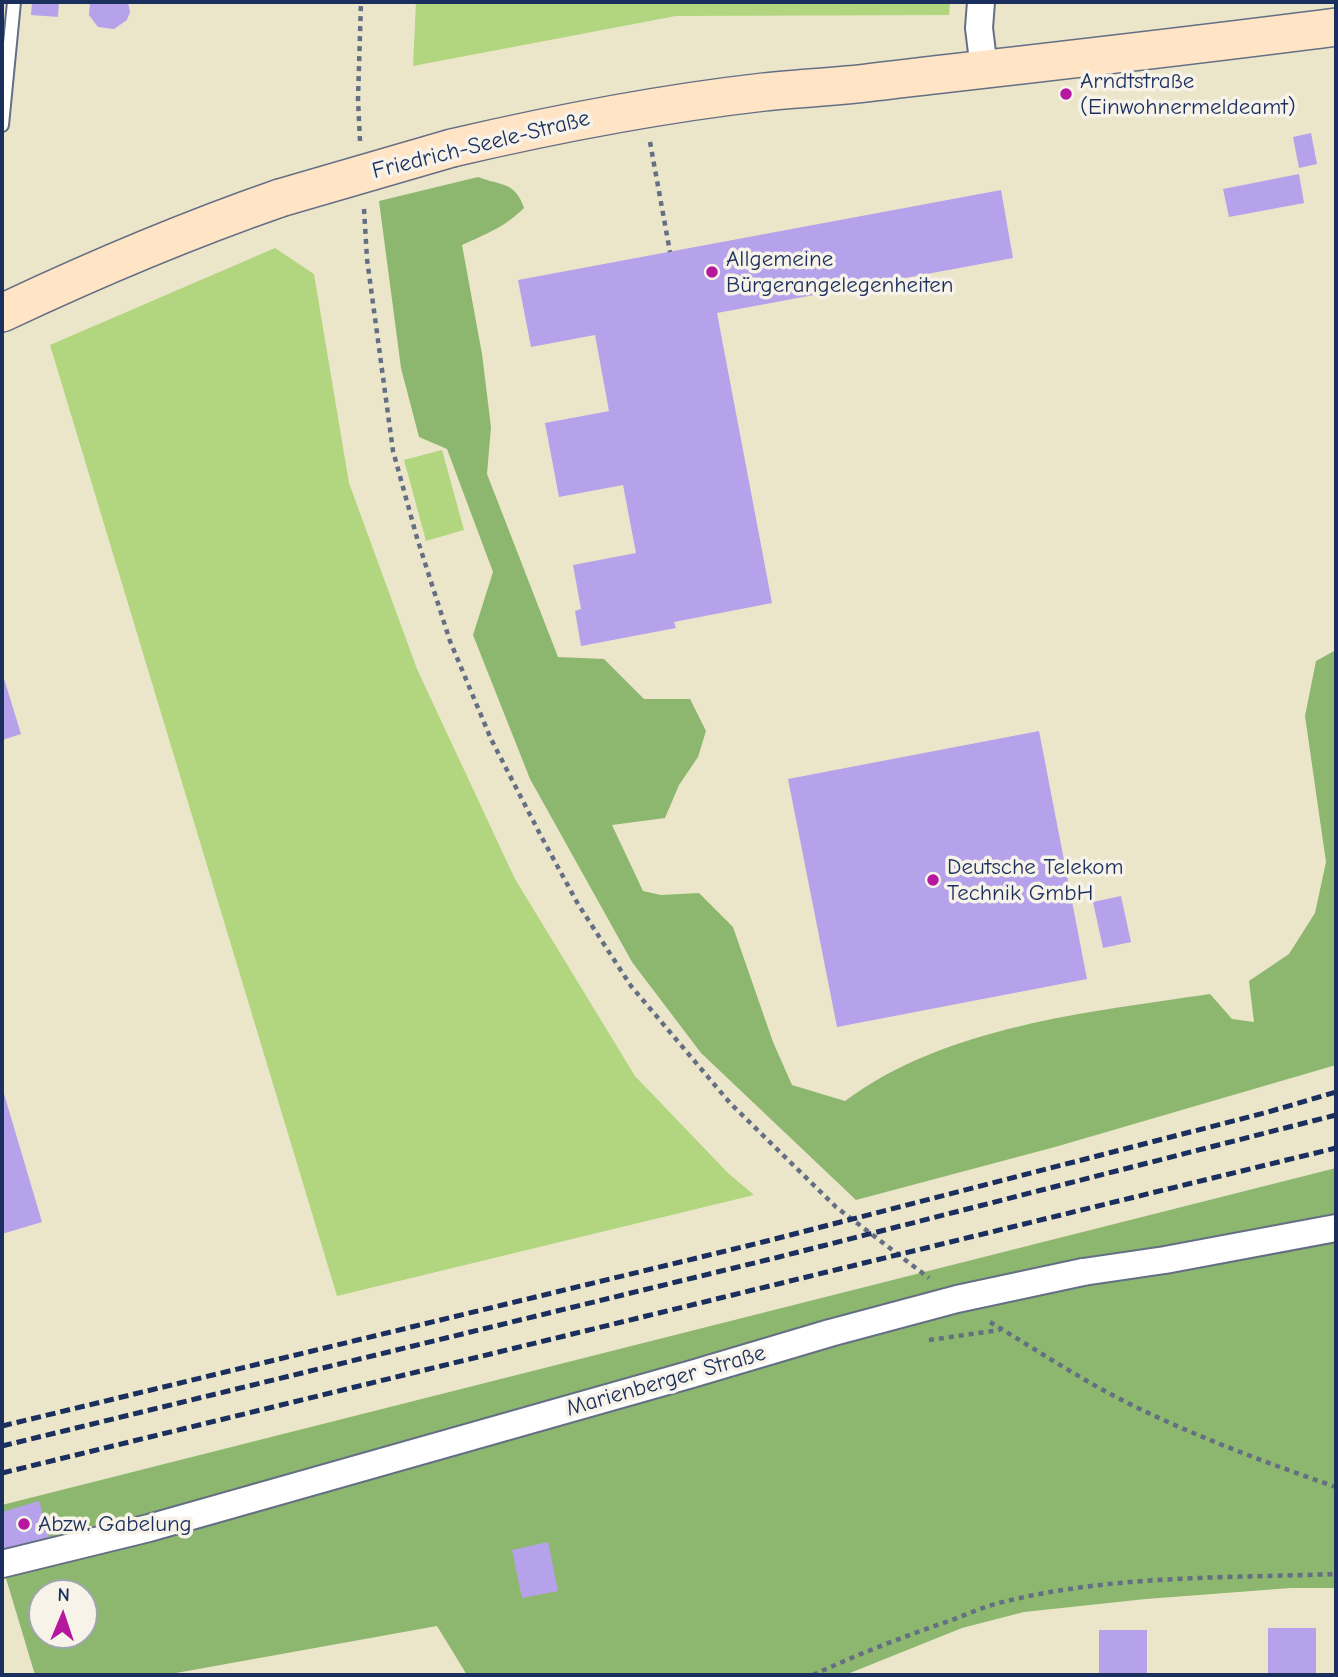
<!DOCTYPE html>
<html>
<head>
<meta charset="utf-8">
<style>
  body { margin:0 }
  #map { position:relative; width:1338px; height:1677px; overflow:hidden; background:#ebe6ca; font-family:"Comic Neue",sans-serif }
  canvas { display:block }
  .frame { position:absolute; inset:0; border:4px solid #1b2f5e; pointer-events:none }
  .north { position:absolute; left:28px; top:1579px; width:70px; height:70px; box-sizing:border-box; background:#f7f3e8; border:2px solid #9fa5b1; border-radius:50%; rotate:2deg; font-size:19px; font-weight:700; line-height:28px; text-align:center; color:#1b2f5e }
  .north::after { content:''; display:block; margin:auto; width:24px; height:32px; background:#b5179e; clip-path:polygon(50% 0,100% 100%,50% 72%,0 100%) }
</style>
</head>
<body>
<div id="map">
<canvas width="1338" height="1677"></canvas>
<div class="frame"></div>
<div class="north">N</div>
</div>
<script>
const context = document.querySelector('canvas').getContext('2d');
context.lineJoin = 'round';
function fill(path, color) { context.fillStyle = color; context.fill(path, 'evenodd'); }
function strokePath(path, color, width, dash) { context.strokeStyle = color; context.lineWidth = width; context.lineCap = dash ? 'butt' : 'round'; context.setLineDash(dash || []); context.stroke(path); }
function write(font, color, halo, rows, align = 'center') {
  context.font = font + ' "Comic Neue",sans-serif'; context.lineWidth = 7; context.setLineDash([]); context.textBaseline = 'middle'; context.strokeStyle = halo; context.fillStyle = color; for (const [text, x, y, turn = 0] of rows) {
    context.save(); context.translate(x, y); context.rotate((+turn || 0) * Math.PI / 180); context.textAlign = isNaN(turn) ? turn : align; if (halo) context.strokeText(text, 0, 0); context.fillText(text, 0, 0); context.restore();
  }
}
fill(new Path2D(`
  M416 2H950L949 15 676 16 413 66Z
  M275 248 314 274 349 483 417 669 515 879 635 1076 728 1173 754 1195 337 1296 50 345Z
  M442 450 464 530 426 541 404 460Z`), '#b2d67f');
fill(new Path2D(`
  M478 177C501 186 515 181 524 208 505 227 486 234 462 245L482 354 491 427 487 474 558 657 604 659 644 699H690L706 731 698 757 679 785 665 818 612 825 643 891 661 895 699 893 733 927 773 1042 792 1085 845 1101C946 1026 1089 1012 1210 994L1232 1019 1254 1022 1249 981 1289 954 1315 913 1326 862 1305 716 1316 661 1336 650V1065L1055 1147 856 1200 701 1053 632 962 530 779 473 635 493 572 447 449 419 437 401 368 379 201Z
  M1336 1168V1588H1291L1146 1599 1024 1612 962 1628 845 1675H467L437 1626 165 1675H35L2 1565V1505ZM42 1593H84V1635H42Z`), '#8db76e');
fill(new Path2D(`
  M32 2H59L58 17 31 15Z
  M90 2H128L130 12 127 20 114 29 98 27 89 15Z
  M1311 133 1317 164 1299 168 1293 137Z
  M1299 174 1304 203 1229 217 1223 189Z
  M1001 190 1013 258 717 313 772 603 674 622 676 628 581 646 575 611 581 609 573 565 636 553 623 485 559 497 545 423 609 411 595 335 531 347 518 280Z
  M2 672 21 734 2 740Z
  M1039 731 1087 979 837 1027 788 779Z
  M1121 896 1131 942 1103 948 1093 902Z
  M2 1087 42 1222 2 1234Z
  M39 1501 49 1537 2 1550V1512Z
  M548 1542 558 1591 522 1598 512 1550Z
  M1268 1628H1316V1675H1268Z
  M1099 1630H1147V1675H1099Z`), '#b5a2eb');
const lane = new Path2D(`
  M2 125 14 2`);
const street = new Path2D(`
  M981 2 979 28 984 69
  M1083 1272 1165 1260 1336 1228
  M2 1564 149 1528 692 1374 830 1333`);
const secondary = new Path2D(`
  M452 148C555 124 658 104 764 92 801 88 838 87 874 82 1028 64 1182 47 1336 27
  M2 313C93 270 185 231 280 198`);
strokePath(lane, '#646f84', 16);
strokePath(street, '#646f84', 30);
strokePath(secondary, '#646f84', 40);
strokePath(new Path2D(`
  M360 141 358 99 361 2
  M650 142 670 252
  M364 209 367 259 393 451 417 538 450 641 491 739 541 836 578 904 631 986 730 1103 836 1207 929 1278
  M990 1322C1040 1352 1089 1385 1142 1410 1205 1440 1270 1464 1336 1487
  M929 1340 1000 1330
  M813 1675C858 1654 905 1636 952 1620 970 1613 988 1605 1007 1601 1114 1575 1227 1578 1336 1574`), '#646f84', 4.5, [5, 5]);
strokePath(lane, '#fff', 12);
strokePath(street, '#fff', 26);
strokePath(secondary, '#ffe4c6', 37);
strokePath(new Path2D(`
  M2 1426 763 1242 1268 1112 1336 1092
  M2 1446 779 1257 1336 1115
  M2 1473 1336 1148`), '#1b2f5e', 5, [10, 5]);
const streetBridge = new Path2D(`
  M830 1333 957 1299 1083 1272`);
const secondaryBridge = new Path2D(`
  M280 198 452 148`);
strokePath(streetBridge, '#646f84', 30, []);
strokePath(secondaryBridge, '#646f84', 40, []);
strokePath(streetBridge, '#fff', 26);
strokePath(secondaryBridge, '#ffe4c6', 37);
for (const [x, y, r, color] of [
  [1066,94,7,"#b5179e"],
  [712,272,7,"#b5179e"],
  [933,880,7,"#b5179e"],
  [24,1524,7,"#b5179e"]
]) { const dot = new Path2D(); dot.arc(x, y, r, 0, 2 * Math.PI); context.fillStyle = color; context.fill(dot); strokePath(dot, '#f7f3e8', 2.5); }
write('23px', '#1b2f5e', '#f7f3e8', [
  ["Arndtstraße",1080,81],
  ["(Einwohnermeldeamt)",1080,107],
  ["Allgemeine",726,259],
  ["Bürgerangelegenheiten",726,285],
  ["Deutsche Telekom",947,867],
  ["Technik GmbH",947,893],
  ["Abzw. Gabelung",38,1524]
], 'left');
write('23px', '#1b2f5e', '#f7f3e8', [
  ["Friedrich-Seele-Straße",481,145,-14],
  ["Marienberger Straße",666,1381,-16]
]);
</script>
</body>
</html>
